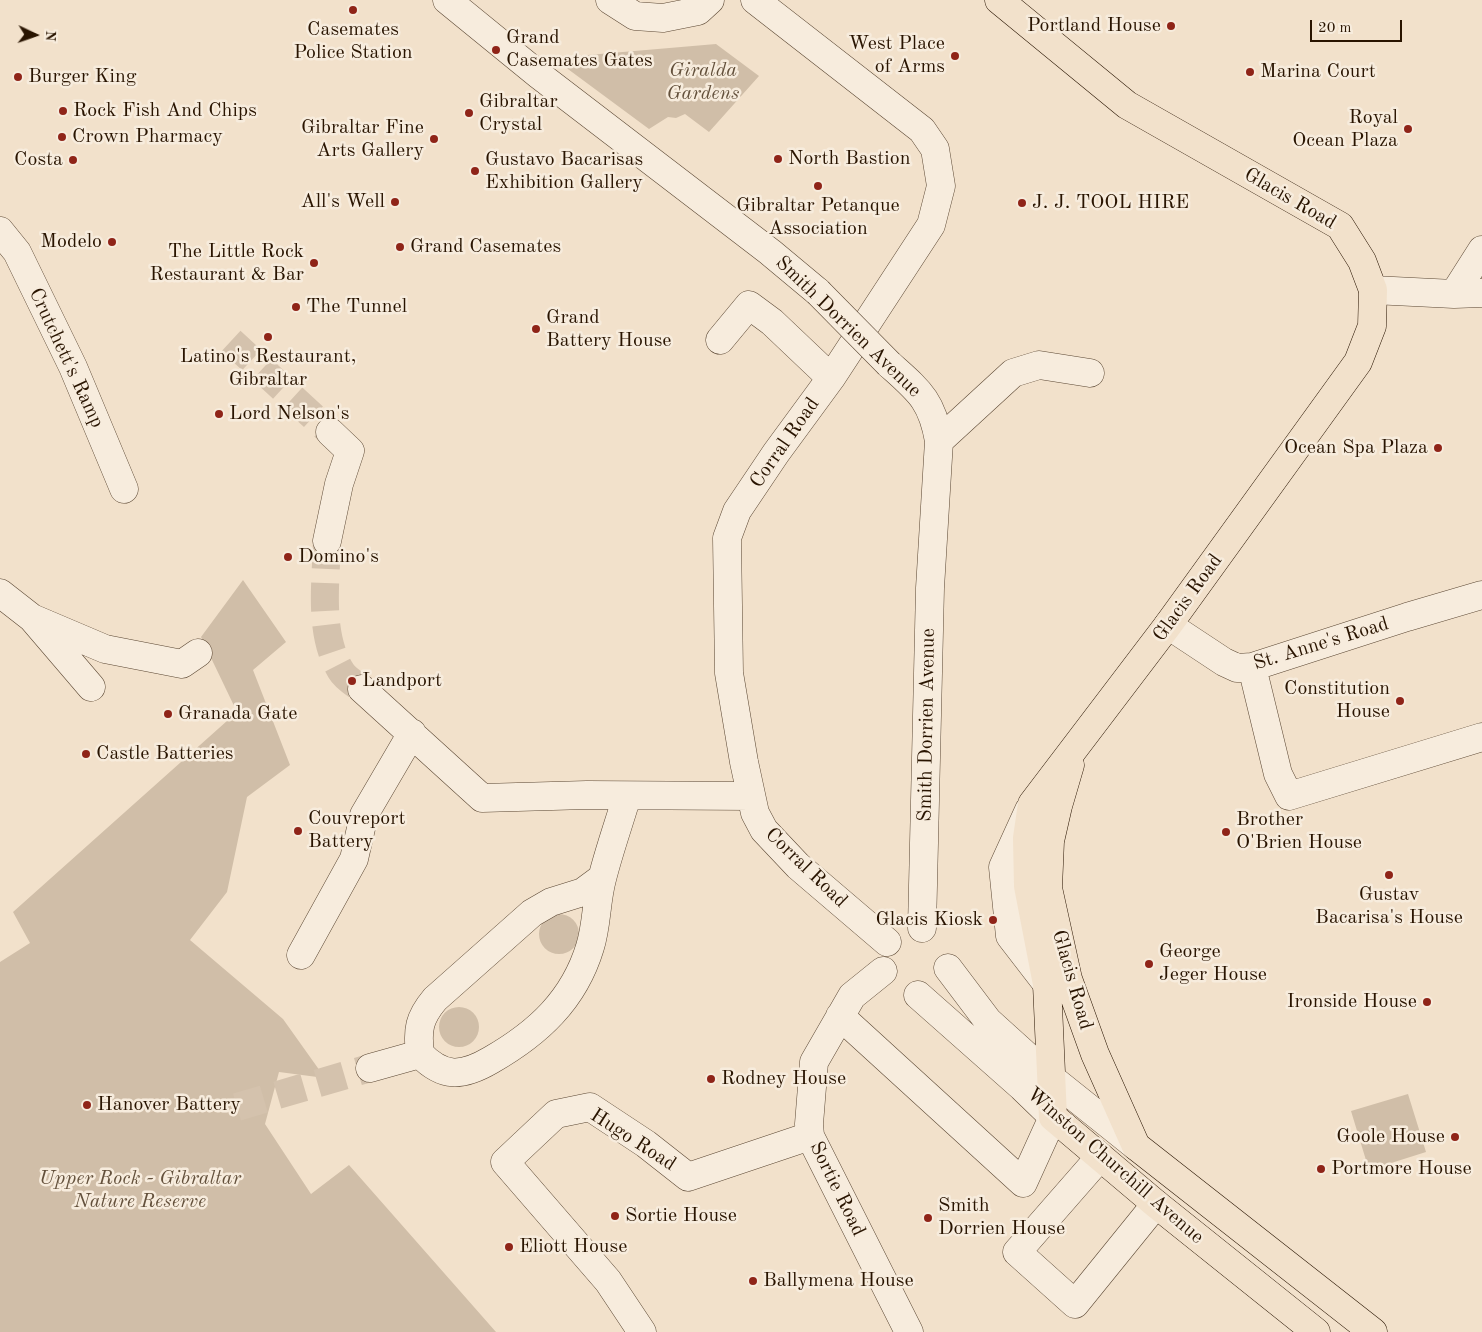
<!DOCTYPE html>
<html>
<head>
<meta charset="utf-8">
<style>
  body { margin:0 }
  #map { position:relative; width:1482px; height:1332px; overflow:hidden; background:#f2e1cb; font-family:"Old Standard TT",serif }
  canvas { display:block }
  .north { position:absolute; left:10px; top:10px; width:50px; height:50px; -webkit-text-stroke:4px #f7ecdd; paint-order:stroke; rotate:93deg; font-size:14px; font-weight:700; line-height:20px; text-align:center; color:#291400 }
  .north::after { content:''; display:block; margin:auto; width:18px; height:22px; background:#291400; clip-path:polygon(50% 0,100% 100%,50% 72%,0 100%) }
  .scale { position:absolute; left:1310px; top:20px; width:92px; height:22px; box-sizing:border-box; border:2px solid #291400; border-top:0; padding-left:6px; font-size:15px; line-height:18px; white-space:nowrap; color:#291400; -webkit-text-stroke:4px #f7ecdd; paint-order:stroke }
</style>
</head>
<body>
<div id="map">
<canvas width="1482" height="1332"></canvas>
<div class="north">N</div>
<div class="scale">20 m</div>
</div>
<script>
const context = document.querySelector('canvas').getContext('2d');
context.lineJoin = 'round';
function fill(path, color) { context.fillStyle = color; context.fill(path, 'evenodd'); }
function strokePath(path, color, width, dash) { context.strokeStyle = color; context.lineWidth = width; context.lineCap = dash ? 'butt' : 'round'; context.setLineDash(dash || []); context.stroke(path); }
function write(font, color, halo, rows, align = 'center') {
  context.font = font + ' "Old Standard TT",serif'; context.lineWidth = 5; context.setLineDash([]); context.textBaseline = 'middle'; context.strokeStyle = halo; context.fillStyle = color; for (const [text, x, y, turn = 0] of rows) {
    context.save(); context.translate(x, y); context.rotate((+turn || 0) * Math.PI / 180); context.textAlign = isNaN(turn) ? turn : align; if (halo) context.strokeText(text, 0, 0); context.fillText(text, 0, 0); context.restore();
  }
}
fill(new Path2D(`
  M716 44 759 76 709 132 685 114 676 118 668 117 649 129 553 58Z
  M243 580 286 642 253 670 290 765 247 797 227 892 190 940 283 1019 325 1078 279 1072 265 1124 311 1194 349 1165 496 1332H0V962L30 943 13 912 237 712 201 637Z
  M539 934a20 20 0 1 1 40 0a20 20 0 1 1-40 0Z
  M439 1027a20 20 0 1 1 40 0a20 20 0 1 1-40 0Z
  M1408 1094 1426 1152 1369 1170 1351 1111Z`), '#d0bea8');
strokePath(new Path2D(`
  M231 341 330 432
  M327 541C326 582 318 634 341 671 345 678 355 684 362 689
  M237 1107 370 1068`), '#d4c2ad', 28, [28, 14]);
const minor = new Path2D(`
  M447 0 539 75 770 252 818 292
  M610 0 635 16 663 18 698 11 710 0
  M755 0 922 130 935 149 941 186 931 225 831 378 776 453 737 511 727 538 729 673 744 762 755 813 764 830 798 866 887 942
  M0 231 17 252 73 367 124 489
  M1373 290 1454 294 1482 293
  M1454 294 1482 250
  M720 340 749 305 772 322 831 378
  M889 364C919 391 932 400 939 441L930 588 922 928
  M939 441 1013 373 1039 365 1090 373
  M327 541 339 484 350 451 330 432
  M0 593 32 618 91 687
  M32 618 105 649 182 664 198 653
  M1168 625 1224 662 1237 668 1252 667 1407 617 1482 595
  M1252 667 1278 774 1289 796 1482 737
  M362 689 482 798 587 795 751 796
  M1029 810 1003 867 1010 936 1047 984
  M301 955 354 859 364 815 412 733
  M948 968 988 1021 1051 1078 1136 1146
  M883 971 852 996 814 1062 809 1124 810 1136 909 1332
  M840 1016 1023 1183 1053 1117 1022 1087 918 995
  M420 1054C417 1030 419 1018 435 999L532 913 551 902 583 892 602 878
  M370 1068 420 1054C443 1078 462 1077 491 1060 538 1033 574 1000 590 947 597 925 596 901 602 879 609 851 619 823 627 796
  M1100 1157 1017 1252 1075 1304 1156 1204
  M642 1332 608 1281 505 1162 556 1114 590 1107 646 1144 688 1177 810 1136`);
const major = new Path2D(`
  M999 0 1127 105 1340 226 1362 261 1373 290 1372 326 1358 362 1168 625 1032 804 1027 838 1028 886 1047 984 1053 1117 1156 1204 1316 1332
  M1070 765 1058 806 1050 841 1048 888 1068 979 1095 1054 1136 1146 1373 1332`);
strokePath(minor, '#5b4733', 29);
strokePath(major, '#291400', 29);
strokePath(minor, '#f7ecdd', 28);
strokePath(major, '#f2e1cb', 28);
const minorBridge = new Path2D(`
  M818 292 889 364`);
strokePath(minorBridge, '#5b4733', 29, []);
strokePath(minorBridge, '#f7ecdd', 28);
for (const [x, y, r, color] of [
  [353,10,5,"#8f2418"],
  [1171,26,5,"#8f2418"],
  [496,50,5,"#8f2418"],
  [955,56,5,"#8f2418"],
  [1250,72,5,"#8f2418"],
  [18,77,5,"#8f2418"],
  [63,111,5,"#8f2418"],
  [469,113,5,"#8f2418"],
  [1408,129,5,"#8f2418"],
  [62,137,5,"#8f2418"],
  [434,139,5,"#8f2418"],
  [778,159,5,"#8f2418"],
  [73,160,5,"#8f2418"],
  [475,171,5,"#8f2418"],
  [818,186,5,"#8f2418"],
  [395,202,5,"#8f2418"],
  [1022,203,5,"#8f2418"],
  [112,242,5,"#8f2418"],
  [400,247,5,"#8f2418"],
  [314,263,5,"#8f2418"],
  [296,307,5,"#8f2418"],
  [536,329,5,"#8f2418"],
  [268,337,5,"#8f2418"],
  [219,414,5,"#8f2418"],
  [1438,448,5,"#8f2418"],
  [288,557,5,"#8f2418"],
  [352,681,5,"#8f2418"],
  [1400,701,5,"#8f2418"],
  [168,714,5,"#8f2418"],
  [86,754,5,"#8f2418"],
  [298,831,5,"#8f2418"],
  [1226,832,5,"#8f2418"],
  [1389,875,5,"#8f2418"],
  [993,920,5,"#8f2418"],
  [1149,964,5,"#8f2418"],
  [1427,1002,5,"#8f2418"],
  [711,1079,5,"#8f2418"],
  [87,1105,5,"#8f2418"],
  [1455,1137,5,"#8f2418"],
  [1321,1169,5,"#8f2418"],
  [615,1216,5,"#8f2418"],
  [928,1218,5,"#8f2418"],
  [509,1247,5,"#8f2418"],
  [753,1281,5,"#8f2418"]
]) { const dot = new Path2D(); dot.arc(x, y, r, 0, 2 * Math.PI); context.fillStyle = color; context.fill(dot); strokePath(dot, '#f7ecdd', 2); }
write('20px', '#291400', '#f7ecdd', [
  ["Portland House",1161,26,"right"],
  ["Casemates",353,30,"center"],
  ["Police Station",353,53,"center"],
  ["Grand",506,38],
  ["Casemates Gates",506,61],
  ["West Place",945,44,"right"],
  ["of Arms",945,67,"right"],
  ["Marina Court",1260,72],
  ["Burger King",28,77],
  ["Gibraltar",479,102],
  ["Crystal",479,125],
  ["Rock Fish And Chips",73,111],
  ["Royal",1398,118,"right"],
  ["Ocean Plaza",1398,141,"right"],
  ["Gibraltar Fine",424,128,"right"],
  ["Arts Gallery",424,151,"right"],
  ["Crown Pharmacy",72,137],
  ["North Bastion",788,159],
  ["Costa",63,160,"right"],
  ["Gustavo Bacarisas",485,160],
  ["Exhibition Gallery",485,183],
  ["All's Well",385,202,"right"],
  ["J. J. TOOL HIRE",1032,203],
  ["Gibraltar Petanque",818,206,"center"],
  ["Association",818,229,"center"],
  ["Modelo",102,242,"right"],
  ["Grand Casemates",410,247],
  ["The Little Rock",304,252,"right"],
  ["Restaurant & Bar",304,275,"right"],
  ["The Tunnel",306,307],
  ["Grand",546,318],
  ["Battery House",546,341],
  ["Latino's Restaurant,",268,357,"center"],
  ["Gibraltar",268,380,"center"],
  ["Lord Nelson's",229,414],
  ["Ocean Spa Plaza",1428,448,"right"],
  ["Domino's",298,557],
  ["Landport",362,681],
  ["Constitution",1390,689,"right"],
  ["House",1390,712,"right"],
  ["Granada Gate",178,714],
  ["Castle Batteries",96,754],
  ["Couvreport",308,819],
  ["Battery",308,842],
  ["Brother",1236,820],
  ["O'Brien House",1236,843],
  ["Gustav",1389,895,"center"],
  ["Bacarisa's House",1389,918,"center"],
  ["Glacis Kiosk",983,920,"right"],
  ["George",1159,952],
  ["Jeger House",1159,975],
  ["Ironside House",1417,1002,"right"],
  ["Rodney House",721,1079],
  ["Hanover Battery",97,1105],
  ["Goole House",1445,1137,"right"],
  ["Portmore House",1331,1169],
  ["Smith",938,1206],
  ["Dorrien House",938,1229],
  ["Sortie House",625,1216],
  ["Eliott House",519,1247],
  ["Ballymena House",763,1281]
], 'left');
write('italic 20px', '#63503b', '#f7ecdd', [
  ["Giralda",703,71],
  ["Gardens",703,94],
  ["Upper Rock - Gibraltar",140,1179],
  ["Nature Reserve",140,1202]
]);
write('20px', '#291400', '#f7ecdd', [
  ["Glacis Road",1290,199,30],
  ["Smith Dorrien Avenue",848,327,44],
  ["Crutchett's Ramp",66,358,65],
  ["Corral Road",785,443,-55],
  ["Glacis Road",1188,598,-54],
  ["St. Anne's Road",1321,644,-17],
  ["Smith Dorrien Avenue",927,725,-89],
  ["Corral Road",806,868,44],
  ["Glacis Road",1072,980,74],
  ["Hugo Road",633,1140,33],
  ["Winston Churchill Avenue",1115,1166,41],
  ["Sortie Road",837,1189,64]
]);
</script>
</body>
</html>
